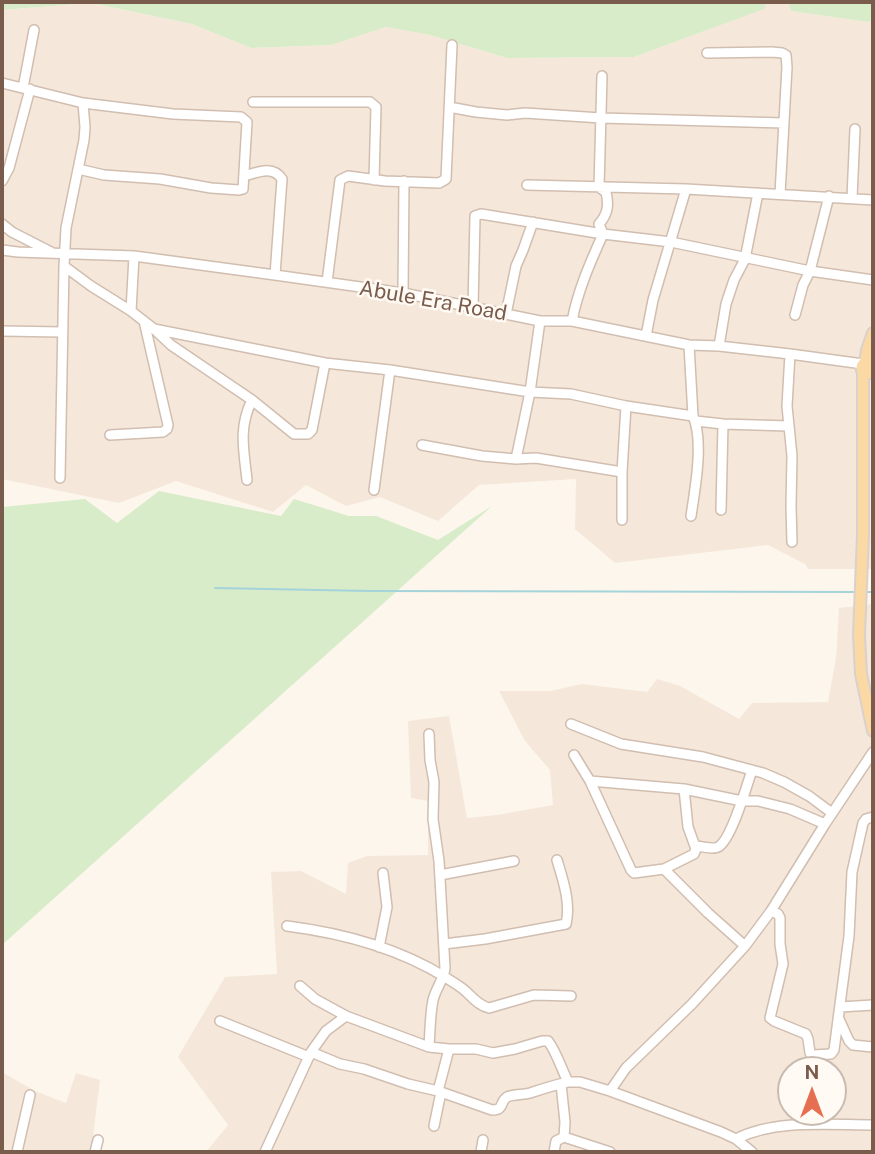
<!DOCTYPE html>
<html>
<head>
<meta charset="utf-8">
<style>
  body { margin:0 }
  #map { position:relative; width:875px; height:1154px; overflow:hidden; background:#fdf6ec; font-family:"Public Sans",sans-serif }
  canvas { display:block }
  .frame { position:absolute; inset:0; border:4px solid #7a5c4d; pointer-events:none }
  .north { position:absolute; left:777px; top:1056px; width:70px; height:70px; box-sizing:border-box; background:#fffaf3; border:2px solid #cabbb1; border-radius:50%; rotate:0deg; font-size:19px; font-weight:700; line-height:28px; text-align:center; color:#7a5c4d }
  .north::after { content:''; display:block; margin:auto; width:24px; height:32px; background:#e76f51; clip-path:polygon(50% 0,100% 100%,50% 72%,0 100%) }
</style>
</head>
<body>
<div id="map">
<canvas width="875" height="1154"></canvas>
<div class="frame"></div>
<div class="north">N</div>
</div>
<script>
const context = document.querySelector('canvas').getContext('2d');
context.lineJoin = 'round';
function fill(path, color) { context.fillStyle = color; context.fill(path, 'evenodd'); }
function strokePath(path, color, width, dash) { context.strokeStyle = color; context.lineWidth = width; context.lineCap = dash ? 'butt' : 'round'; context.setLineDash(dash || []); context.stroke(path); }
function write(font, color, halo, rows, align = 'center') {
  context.font = font + ' "Public Sans",sans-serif'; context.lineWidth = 5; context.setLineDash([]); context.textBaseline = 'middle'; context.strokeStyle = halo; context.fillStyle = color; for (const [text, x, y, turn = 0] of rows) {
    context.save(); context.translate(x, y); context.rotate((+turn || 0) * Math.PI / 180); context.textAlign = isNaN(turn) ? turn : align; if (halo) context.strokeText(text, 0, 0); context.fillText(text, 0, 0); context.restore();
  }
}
fill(new Path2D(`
  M767 2H788L791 11 868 22 873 19V569H808L805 564 768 545 615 563 575 529 576 479 479 485 438 521 380 497 346 506 306 485 273 512 176 481 119 503 2 479V10L91 3 192 24 251 48 331 45 386 27 430 35 507 58 634 57 763 9Z
  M873 604V1152H206L228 1125 178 1057 225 977 277 974 271 872 301 871 346 894 348 863 367 856 428 855V801L411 798 408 721 449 716 467 818 497 815 553 805 550 770 525 741 499 691H550L582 684 647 692 657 679 680 686 739 719 752 703 828 702 836 658 839 608ZM791 1070H833V1112H791Z
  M2 1072 35 1091 66 1103 76 1073 100 1080 91 1152H2Z`), '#f5e8da');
fill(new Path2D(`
  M2 2H767L764 9 634 57 507 58 430 35 386 27 331 45 251 48 192 24 91 3 2 10Z
  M788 2H873V19L868 22 791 11Z
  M159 491 281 516 294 499 349 516H376L438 540 492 506 2 945V507L85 499 117 523Z`), '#d8ecc9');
strokePath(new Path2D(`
  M215 588 370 591 855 592
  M864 592H873`), '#a5d3da', 2);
const minor = new Path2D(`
  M707 53 772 52 782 53 786 55 787 67 780 194
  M2 83 83 103 173 114 241 117 247 122 243 189 239 190 211 188 160 179 104 175 78 169
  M23 88 34 30
  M253 102H370L376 107 374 180
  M83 103 85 127 84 140 66 228 64 266 91 286 131 311 154 329 325 363 390 370 530 392 571 394 626 406 693 416
  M449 107 476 112 507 115 525 113 601 118 784 123
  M244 176C258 172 273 165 282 179L275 275
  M2 181 9 168 30 89
  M527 185 686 189 873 200
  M852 198 855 129
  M2 224 12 232 51 252
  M2 250 18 252 134 256 275 275 403 293 540 321H572L689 345 719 346 790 354 863 364
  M327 282 340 180 348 176 385 181 439 183 446 179 452 45
  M403 293 404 181
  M473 308 475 216 481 214 603 234 671 242 810 271 873 280
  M131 311 134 256
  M506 314 516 266 523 250 533 222
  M795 315 803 285 810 271 829 196
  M572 321C578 290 590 263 603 234L599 224C608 214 609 205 606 192L599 187 602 76
  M154 329 171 345 252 400 294 434H308L312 430 325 363
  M2 331 62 332
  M646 336 653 300 686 189
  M689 345 693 416C704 441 695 489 691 516
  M719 346 726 304 734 280 745 259 758 193
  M790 354 787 406 792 456 791 506 792 542
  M696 421 723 424 788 426
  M110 435 163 432 167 429 168 425 144 321
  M422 445 482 456 516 459 536 458 622 472
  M516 459 530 392 540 321
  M60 478 64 266
  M247 480C244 451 238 428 252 400
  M374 490 390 370
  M721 510 723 424
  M622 520V472L626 406
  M571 724 621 744 703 757 763 773 784 782 809 796 832 813
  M574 755 590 781 631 870 634 873 664 869 694 854 696 849 688 827 684 789
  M590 781 684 789 742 801H758L790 809 825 824
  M695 846C701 846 713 850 718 847 731 841 747 785 752 770
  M664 869 708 913 745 946
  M440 875 514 861
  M771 911 778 914 780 918V944L783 964 770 1018 774 1021 806 1034 808 1039 810 1053 813 1055 831 1054 834 1050 849 936 852 872 863 823 866 819 873 817
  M287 926C342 933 398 948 445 977 451 981 458 985 463 989 472 996 477 1005 489 1008L534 995 571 996
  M444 944 485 939 566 924C571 903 563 880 557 860
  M379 947 387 907 383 873
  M300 986 315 999 346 1016 429 1047 449 1049H476L493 1053 515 1049 542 1041H548C556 1051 562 1070 568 1082H580L610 1091 721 1132 736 1139 752 1152
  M840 1007 873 1005
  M839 1019 849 1041 853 1045 873 1047
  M220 1021 309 1057
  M429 1047C430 1032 430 1015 433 1000 436 988 444 979 445 968L439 861 433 819 434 782 430 760 429 734
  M311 1052 340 1064 364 1069 408 1084 438 1091 492 1110C505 1110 499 1102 507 1097 513 1094 523 1095 530 1093 542 1089 555 1085 568 1082
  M438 1091 449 1049
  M610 1091 626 1068 692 1004 745 946 771 911 825 824 873 752
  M434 1126 441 1092
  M564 1137 610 1152
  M736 1139C775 1119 830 1125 873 1125
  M17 1152 30 1095
  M95 1152 98 1140
  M265 1152 311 1052 326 1031 346 1016
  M481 1152 483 1140
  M554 1152 556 1141 564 1137 565 1122 561 1084`);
const major = new Path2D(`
  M861.5 368a5.5 5.5 0 1 1 11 0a5.5 5.5 0 1 1-11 0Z
  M865 363 867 350 873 333
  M863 372V535L859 635 861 674 873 731`);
strokePath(minor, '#d1beb0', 12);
strokePath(major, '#dad1cd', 14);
strokePath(minor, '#fff', 9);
strokePath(major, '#fbd9a5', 10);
write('21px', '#7a5c4d', '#fffaf3', [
  ["Abule Era Road",433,301,10]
]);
</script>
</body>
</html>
